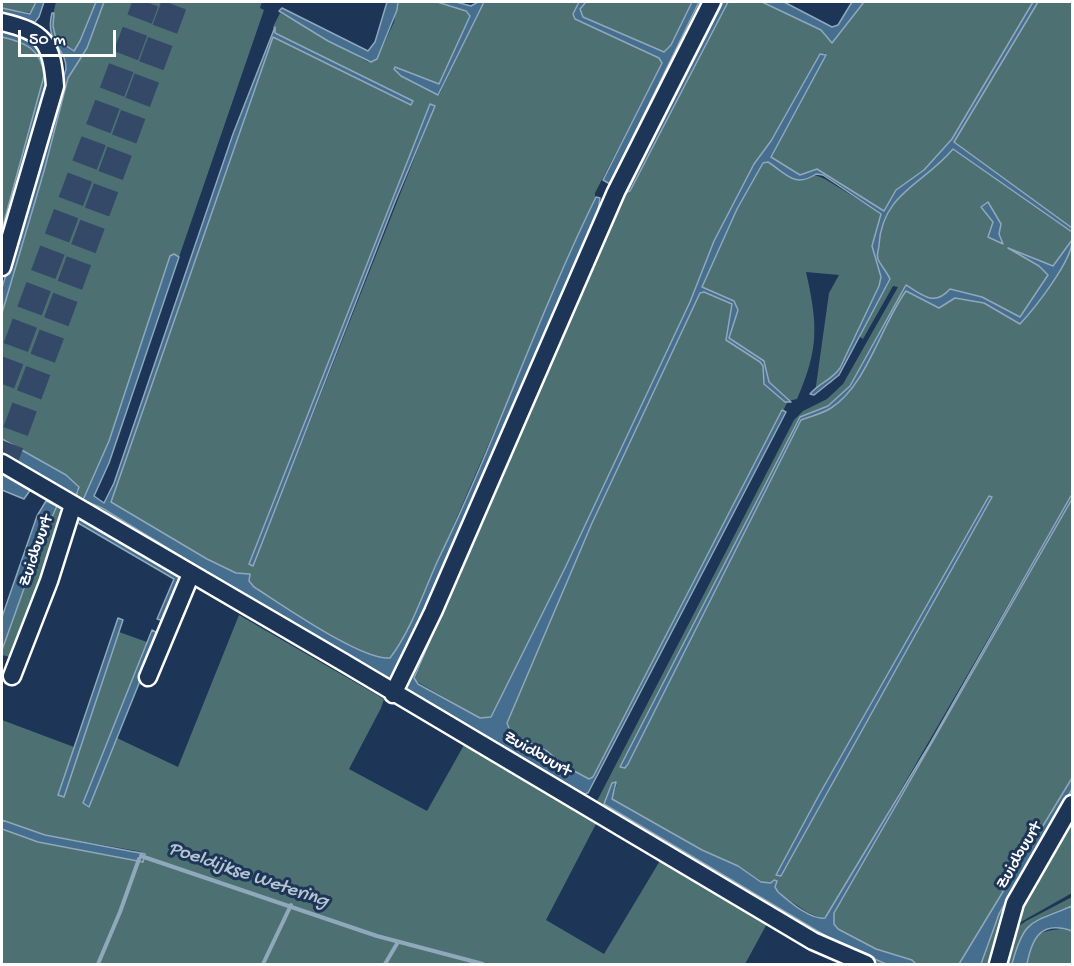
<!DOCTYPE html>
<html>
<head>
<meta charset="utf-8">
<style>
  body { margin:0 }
  #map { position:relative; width:1074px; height:966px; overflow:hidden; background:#1d3557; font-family:"Gochi Hand",sans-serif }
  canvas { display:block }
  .frame { position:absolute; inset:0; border:3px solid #fff; pointer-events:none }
  .scale { position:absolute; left:18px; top:30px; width:98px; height:27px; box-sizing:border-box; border:3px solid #fff; border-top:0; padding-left:8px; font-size:18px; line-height:21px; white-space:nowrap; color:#fff; -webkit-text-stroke:4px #1d3557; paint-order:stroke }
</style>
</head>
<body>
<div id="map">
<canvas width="1074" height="966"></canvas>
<div class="frame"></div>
<div class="scale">50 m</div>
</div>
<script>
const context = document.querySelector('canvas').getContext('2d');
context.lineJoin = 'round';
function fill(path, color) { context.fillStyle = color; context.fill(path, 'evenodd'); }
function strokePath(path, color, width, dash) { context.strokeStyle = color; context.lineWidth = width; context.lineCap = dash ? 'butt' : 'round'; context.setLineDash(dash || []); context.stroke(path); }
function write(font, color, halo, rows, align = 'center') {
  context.font = font + ' "Gochi Hand",sans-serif'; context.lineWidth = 6; context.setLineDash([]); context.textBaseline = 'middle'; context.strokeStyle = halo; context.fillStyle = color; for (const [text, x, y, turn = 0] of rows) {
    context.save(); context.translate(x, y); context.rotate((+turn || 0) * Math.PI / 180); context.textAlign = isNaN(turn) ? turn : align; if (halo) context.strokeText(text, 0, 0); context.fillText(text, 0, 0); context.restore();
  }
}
fill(new Path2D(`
  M2 2H36L32 13 2 8Z
  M56 2H96L80 41 74 51C50 46 51 19 56 2Z
  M104 2H262L260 8 264 10 179 257 170 256 109 441 83 500 94 506 91 510 2 459V453L75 496 79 491 66 475 2 439V313L44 171 68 78 87 48Z
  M398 2H437L464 10 470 16 439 85 396 67 439 95 484 2H579L573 14 576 19 659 58 662 63 595 193V199L407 632 390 658C362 661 281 604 254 587L249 581 250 574 236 573 207 559 111 502 273 36 410 105 413 102 275 33 273 27 280 13 368 62 377 59 394 22ZM430 104 435 106 253 566 249 563Z
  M583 2H700L671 60 578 17Z
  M728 2H762L821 30 832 43 864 2H1072V494L829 914 822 919 807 912 738 866 702 850 612 799 617 784 604 804 805 925 886 964H877L846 951 597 801 794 420 803 411 827 399 843 384 898 287 893 286 863 339 859 336 874 302 832 382 815 393 829 293 839 275 806 272C818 325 819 349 797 399L788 401 593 784 548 753 519 738 510 731 507 723 568 578 565 569 491 717 480 718 414 680 627 192 630 191ZM824 53 826 55 771 157 800 175 821 171 884 211 882 214 825 179 815 175 794 176 765 158Z
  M2 37C24 42 42 49 44 76L2 229Z
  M47 496 68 507 10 657 2 655V650L41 541 57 507 46 501Z
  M1072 499V778L959 964H916L912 960 876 949 838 929 834 924V913Z
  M239 615 384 699 381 708 349 769 427 811 464 745 597 822 546 920 604 954 661 859 769 920 745 964H2V829L38 842 143 852 45 835 2 820V720L74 747 58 794 64 797 119 632 147 642 83 803 89 806 117 738 178 767Z
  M1072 789V798L996 964H981L999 914Z
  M1072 810V893L1012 927Z
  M1072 897V906C1032 919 1023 923 1012 964H1003L1011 932 1026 921Z
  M1062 929 1072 931V964H1027C1033 938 1033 931 1062 929Z`), '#4d7172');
const water = new Path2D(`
  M36 2H44L39 17 35 22 2 15V8L30 14Z
  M96 2H104L87 48 68 78 44 171 2 313V288L66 69C67 48 44 43 52 13H54L53 26 56 39 74 51 80 41Z
  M387 2H398L397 10 377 59 371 62 328 41 279 11 282 8 368 51 375 42Z
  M437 2H456L471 6 478 2H484L438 95 401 76 394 69 395 67 439 84 470 16 466 11Z
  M579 2H586L580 9 583 17 664 52 671 45 692 2H699L610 184 603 180 662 63 659 58 575 19 573 14Z
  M723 2H728L630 191 627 192Z
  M762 2H784L832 27 838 25 852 2H864L832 43 821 30Z
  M1033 2H1038L954 142 1072 228V232L953 149C924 184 882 193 879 245 879 250 876 254 878 259 881 266 887 272 890 279L839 375 814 395 810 394C819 383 832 380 840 368L879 286 881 277 872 246 881 214 823 175 816 174C795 188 788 175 768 162L763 163 737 209 702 287 734 301 738 310 729 338 764 361 769 382 791 402H785L764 384 763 366 760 362 726 340 732 304 704 292 700 293 592 523 507 723 510 731 519 738 547 751 563 765 589 779 593 777 782 410 786 412 588 793 584 794 363 666 339 649 323 643 102 508 83 500 109 441 170 256 174 254 179 257 109 463 94 496 104 503 114 483 233 134 275 27V33L413 101 411 105 273 37 111 502 207 559 236 573 250 574 249 581 254 587C281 604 362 661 390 658 412 629 423 593 438 560 496 441 538 315 596 197L600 198 598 210 443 570 396 670 407 679 411 678 415 671 619 209 414 678 418 684 480 718 491 717 565 568 690 302 714 241 754 164 771 141 820 54 826 55 771 157 800 175 817 169 884 211 896 190 924 170 952 139Z
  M2 30 18 34 37 45 44 57 47 88 2 249V229L44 76C42 49 24 42 2 37Z
  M430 104 435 106 394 204 253 566 249 564Z
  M988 202 1001 224 999 234 1003 244 988 237 993 222 981 207Z
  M1072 240C1073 260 1034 309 1020 324L984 303 955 298 939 308 906 291C881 325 867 385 831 408 822 414 811 416 801 420L628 764 625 768 620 767 800 417 828 406 850 386 906 285C923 295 934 307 950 289L982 297 1020 317 1048 275 1039 266 1008 248 1053 266Z
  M2 439 66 475 79 487 76 496 2 453Z
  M2 472 31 489 24 499 2 490Z
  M1072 494V499L834 913V924L838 929 876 949 912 960 916 964H886L836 942 604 804 612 783 616 782 612 799 702 850 738 866 761 882 771 883 774 880 777 881 775 887 778 892C789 901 810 920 825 918L928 747Z
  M989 496 992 497 787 865 781 876 776 875 819 795Z
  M46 501 57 506 41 541 2 650V617L37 516Z
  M76 515 182 578 164 621 157 619 174 579 73 520Z
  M118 618 123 620 64 797 58 795Z
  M152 630 159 634 89 807 83 803Z
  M1072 778V789L999 914 981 964H959Z
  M2 820 45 835 145 854 143 862 38 842 2 829Z
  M1072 906V931C1041 920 1032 938 1027 964H1012C1024 919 1031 923 1072 906Z`);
fill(water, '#466e8e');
strokePath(water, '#90a8bb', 1.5);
strokePath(new Path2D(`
  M141 856 377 936 483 964
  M98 964 120 912 139 859
  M263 964 291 905
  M385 964 398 942`), '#90a8bb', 4);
strokePath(new Path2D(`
  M2 384 146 2
  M2 468 175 2`), '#344968', 26, [26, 13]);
const minor = new Path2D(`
  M2 22C44 32 52 42 55 86L2 267
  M2 463 343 662 813 941 866 964
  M12 676 49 581 73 505
  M148 677 191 574
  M393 694 433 612 616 192 712 2
  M998 964 1015 903 1072 804`);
strokePath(minor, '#fff', 21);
strokePath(minor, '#1d3557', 16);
write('18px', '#fff', '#1d3557', [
  ["Zuidbuurt",37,551,-71],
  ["Zuidbuurt",537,755,30],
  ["Zuidbuurt",1020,856,-60]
]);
write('italic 20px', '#b5c5d2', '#1d3557', [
  ["Poeldijkse Wetering",248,876,19]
]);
</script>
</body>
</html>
